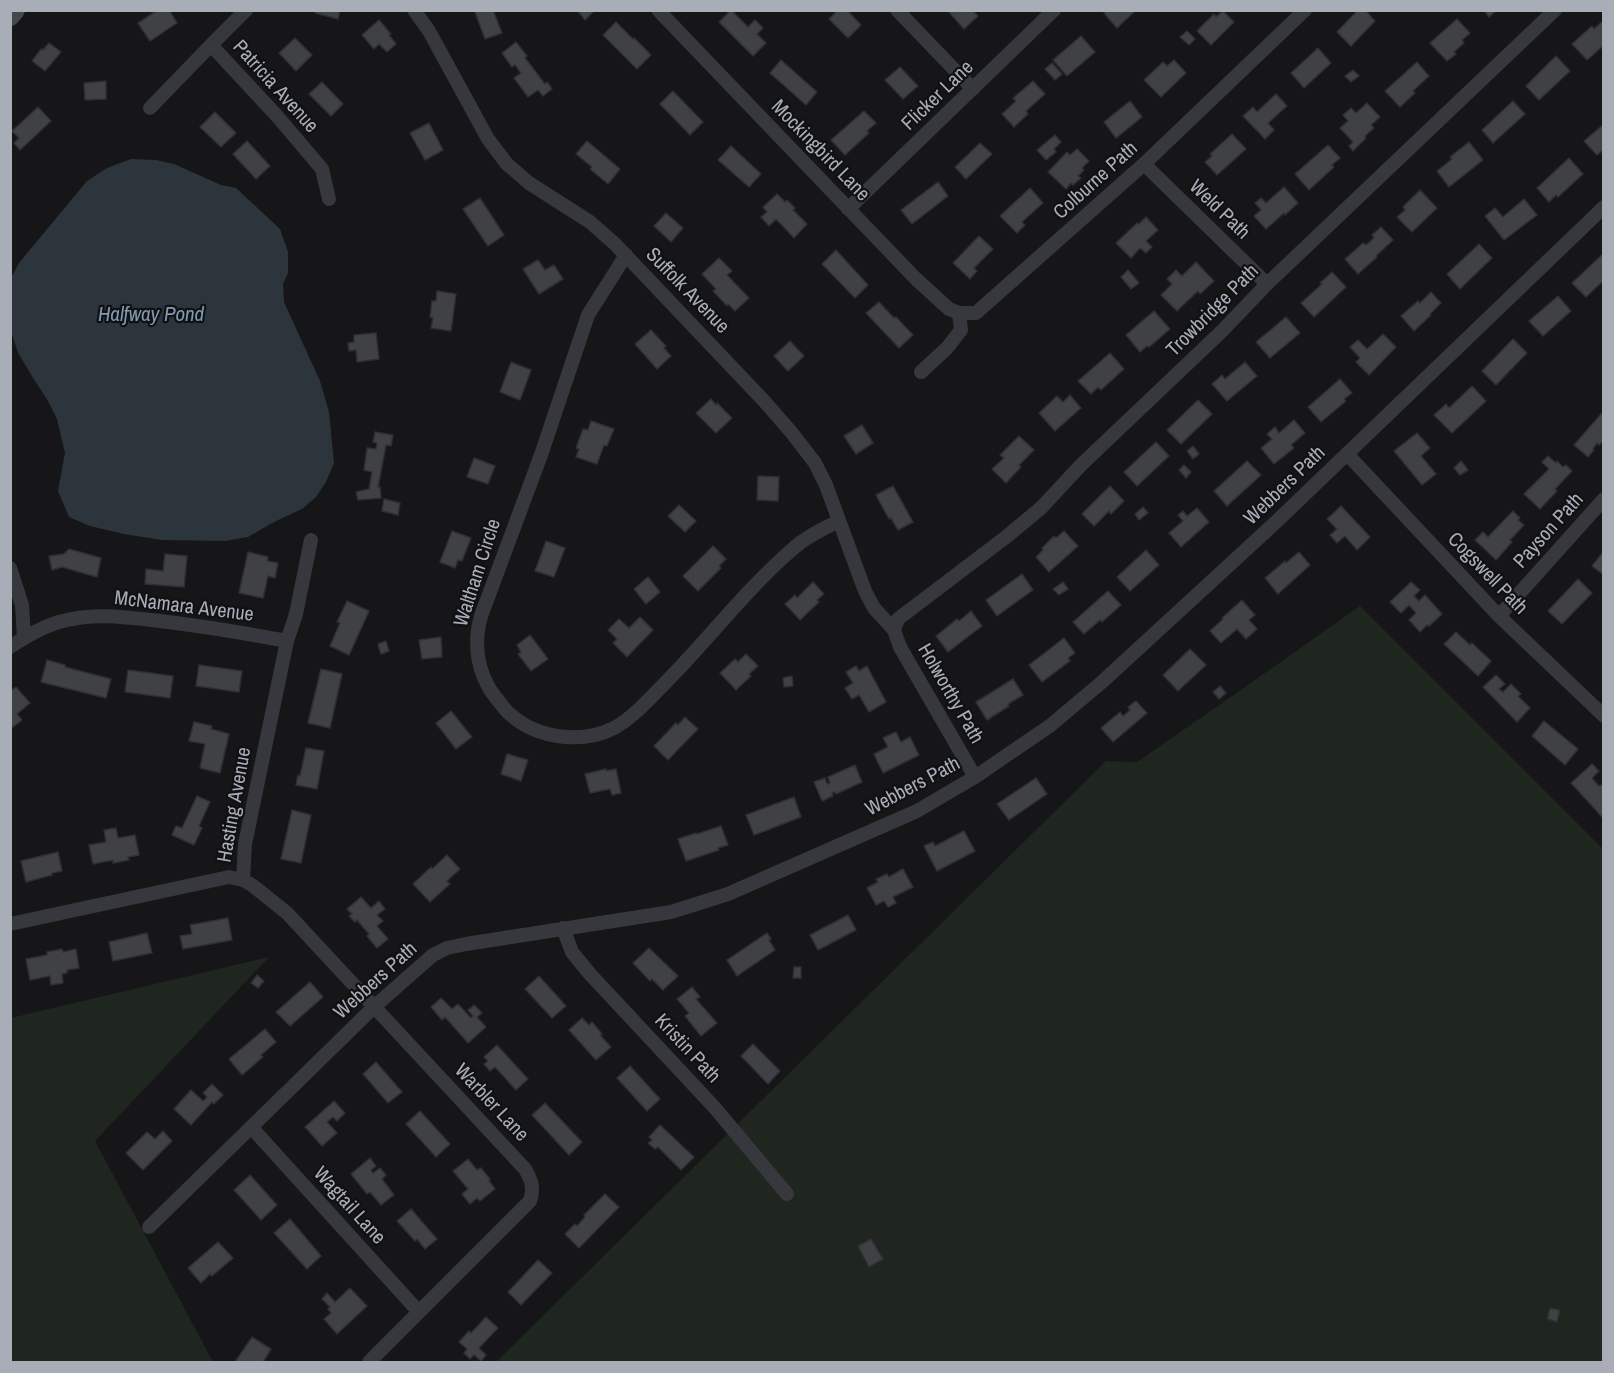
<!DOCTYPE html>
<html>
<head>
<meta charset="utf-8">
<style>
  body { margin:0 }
  #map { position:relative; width:1614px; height:1373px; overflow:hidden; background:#161618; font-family:"Archivo Narrow",sans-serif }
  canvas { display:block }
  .frame { position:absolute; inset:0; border:12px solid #a8adb8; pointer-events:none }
</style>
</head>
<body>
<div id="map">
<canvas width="1614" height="1373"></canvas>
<div class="frame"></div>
</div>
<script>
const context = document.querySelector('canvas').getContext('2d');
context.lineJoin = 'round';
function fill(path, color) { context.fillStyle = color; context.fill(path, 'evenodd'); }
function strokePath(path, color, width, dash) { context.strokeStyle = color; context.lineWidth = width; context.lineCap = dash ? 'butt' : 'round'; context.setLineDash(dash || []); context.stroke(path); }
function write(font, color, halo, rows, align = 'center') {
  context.font = font + ' "Archivo Narrow",sans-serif'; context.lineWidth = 4.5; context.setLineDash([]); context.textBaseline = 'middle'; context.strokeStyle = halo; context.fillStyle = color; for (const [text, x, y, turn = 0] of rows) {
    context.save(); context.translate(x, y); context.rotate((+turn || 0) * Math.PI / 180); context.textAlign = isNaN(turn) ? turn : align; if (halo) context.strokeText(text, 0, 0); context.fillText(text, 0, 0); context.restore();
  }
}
fill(new Path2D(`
  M1360 606 1603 849V1362H496L1106 761 1137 762 1238 692Z
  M269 957 95 1141 213 1362H11V1018Z`), '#1e261f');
fill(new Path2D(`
  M131 159 156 160 174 164 221 185 236 188 280 229 288 252V273L283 284 284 302 320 381 329 412 334 463 326 482 316 497 302 509 274 522 248 537 225 541 162 540 124 534 90 526 69 517 58 491 65 453 57 419 47 399 35 381 18 353 11 331V278L19 263 87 181 107 168Z`), '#2c353c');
const building = new Path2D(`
  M158 10H169L177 23 150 41 138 23Z
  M316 10H340L338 19 315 13Z
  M480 10H493L502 33 485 39 475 12Z
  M577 10H595L585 20Z
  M731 10 748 27 755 20 763 28 757 34 766 43 753 56 719 22Z
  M838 10H847L861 25 848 38 829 19Z
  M947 10H972L978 16 964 29Z
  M1106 10H1136L1117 28 1104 13Z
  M1358 10H1365L1375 21 1351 46 1337 32Z
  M1484 10H1497L1489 17Z
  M1223 11 1234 22 1211 45 1197 31 1214 14 1216 17Z
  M1457 19 1470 33 1462 40 1464 43 1454 52 1456 54 1447 61 1430 43Z
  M379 20 391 34 389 35 396 44 387 52 379 44 374 49 362 35Z
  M1604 20V45L1587 60 1572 44 1592 26 1594 29Z
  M616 22 633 39 634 38 651 55 637 69 603 35Z
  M1187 31 1195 39 1189 45 1180 37Z
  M1081 36 1095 52 1067 76 1053 60Z
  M295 38 312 55 296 71 279 53Z
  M516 42 527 56 525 58 545 84 547 82 552 89 543 96 538 90 528 97 514 78 521 73 515 65 512 67 502 53Z
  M49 43 61 52 45 71 32 61 41 49 43 50Z
  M1318 48 1331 63 1304 88 1291 73Z
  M1556 56 1570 71 1539 100 1526 86Z
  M781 60 817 92 806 105 770 73Z
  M1174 60 1186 73 1161 97 1144 80 1163 62 1167 66Z
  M1417 62 1429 76 1413 91 1415 93 1400 107 1385 91Z
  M1052 63 1062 74 1055 80 1045 69Z
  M900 67 918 86 903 99 885 80Z
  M1353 70 1359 76 1351 82 1345 76Z
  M106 81V99L85 100 84 83Z
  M1033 81 1045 94 1026 111 1028 114 1014 127 1002 114 1016 101 1013 98Z
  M322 82 343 104 331 116 309 94Z
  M673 91 703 122 690 135 660 104Z
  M1276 94 1287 106 1268 123 1274 130 1265 139 1243 116 1253 107 1257 112Z
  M1130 101 1142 117 1116 138 1104 122Z
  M1513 101 1525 114 1493 143 1482 130Z
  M1367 103 1380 117 1371 125 1374 128 1365 136 1366 138 1353 151 1349 146 1353 142 1340 128 1348 121 1343 115 1351 108 1356 113Z
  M38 107 51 121 20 150 14 143 19 138 12 131Z
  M864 111 876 123 867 131 869 133 845 155 831 140Z
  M215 112 236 133 221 147 200 127Z
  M429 123 443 150 425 160 410 133Z
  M1604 124V149L1597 155 1584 141Z
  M1232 134 1246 149 1217 175 1205 162 1212 156 1210 154Z
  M1055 135 1061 142 1054 149 1056 152 1046 160 1037 150Z
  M247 141 270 166 256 179 233 154Z
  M587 141 620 169 608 184 590 169 592 167 576 154Z
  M1469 142 1483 160 1449 187 1437 171 1452 159 1450 157Z
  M980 143 992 154 966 179 955 167Z
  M1328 145 1340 158 1332 165 1334 167 1309 190 1295 174Z
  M731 146 761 174 749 187 718 160Z
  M1077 149 1089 161 1082 168 1084 170 1078 176 1081 178 1073 185 1071 183 1066 189 1048 172 1067 152 1070 155Z
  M1569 158 1583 174 1558 197 1556 195 1549 202 1537 188Z
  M938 182 948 196 912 224 901 210Z
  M1284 187 1298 203 1285 215 1284 213 1266 229 1254 216 1261 210 1255 203 1261 198 1266 203Z
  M1030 188 1043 203 1022 222 1025 225 1017 233 1000 216Z
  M1420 190 1437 208 1412 232 1397 217 1405 210 1403 207Z
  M777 194 785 202 787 200 795 208 793 210 807 224 794 238 776 219 769 226 761 217 767 212 763 207Z
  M480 198 504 235 488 246 463 209Z
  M1524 199 1537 215 1504 240 1485 216 1495 208 1503 217Z
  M666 213 683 228 671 242 654 226Z
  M1146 217 1158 230 1146 241 1152 247 1146 253 1140 248 1131 258 1116 243 1137 223 1139 224Z
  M1381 227 1393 240 1376 256 1377 257 1358 274 1345 259 1363 243 1366 245 1374 238 1372 235Z
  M979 236 993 249 974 268 977 271 970 279 953 263Z
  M1479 244 1492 258 1460 289 1447 274Z
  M836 250 868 285 855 298 822 264Z
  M1604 253V280L1586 297 1572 283Z
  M719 258 732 271 727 275 749 298 735 311 728 304 727 306 713 291 716 289 702 274Z
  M538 260 545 270 554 265 563 279 539 294 523 269Z
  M1196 262 1214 281 1200 294 1198 291 1177 311 1161 295 1172 284 1167 279 1176 270 1182 276Z
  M1128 270 1139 283 1131 289 1121 277Z
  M1332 272 1346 287 1314 317 1301 303 1322 284 1320 283Z
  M437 291 456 294 451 331 431 328 433 318 430 317 432 301H436Z
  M1431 292 1441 303 1430 314 1431 315 1414 331 1401 316 1418 301 1420 303Z
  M1558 296 1571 311 1543 336 1529 321Z
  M879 302 894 318 896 317 913 335 899 348 866 313Z
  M1154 311 1170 329 1149 347 1147 346 1140 352 1126 335Z
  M1286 317 1300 333 1270 358 1256 342Z
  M651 330 666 346 664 348 671 356 657 369 635 344Z
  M376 333 379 359 357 362 356 350 349 351 348 343 354 342V335Z
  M1383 334 1396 347 1369 375 1356 362 1360 358 1350 347 1358 340 1367 349Z
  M1513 339 1527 353 1496 385 1482 371Z
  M790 341 804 356 788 371 774 356Z
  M1110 353 1124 369 1101 390 1098 387 1091 394 1078 381Z
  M511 362 531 370 520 400 500 392Z
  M1245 362 1257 376 1227 401 1212 384 1222 375 1225 379Z
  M1340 379 1352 393 1344 399 1346 401 1321 422 1308 407Z
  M1472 386 1486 401 1452 433 1434 415 1446 404 1449 408Z
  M1070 395 1081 408 1055 431 1039 413 1057 396 1063 402Z
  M711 399 716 405 717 403 732 418 716 433 696 413Z
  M1198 400 1212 414 1181 444 1167 430Z
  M1602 413 1604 414V440L1599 445 1597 443 1593 449 1594 450 1588 457 1574 445Z
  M1294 420 1305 433 1291 445 1294 448 1274 464 1261 448 1272 439 1267 434 1275 427 1279 433Z
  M591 421 614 429 607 446 604 445 597 464 576 457 579 449 576 448 583 429 588 430Z
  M862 425 873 443 856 454 844 436Z
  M375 432 393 435 391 446 386 445 378 487H380L381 498 358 500 356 492 369 489 372 472 364 470 367 448 376 449 377 443 373 442Z
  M1417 433 1430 448 1421 456 1436 474 1422 485 1394 451Z
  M1019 436 1034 450 1019 465 1021 467 1006 483 992 469 1004 458 1000 455Z
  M1156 442 1169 456 1137 486 1124 472Z
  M1193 446 1199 454 1193 459 1187 451Z
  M1548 456 1556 463 1557 461 1563 467 1566 465 1572 471 1555 489 1557 491 1540 509 1524 494 1549 469 1542 462Z
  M474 458 495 466 488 484 467 477Z
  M1247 461 1261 475 1227 506 1214 491Z
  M1461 461 1468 470 1460 475 1454 468Z
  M1184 465 1191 472 1186 478 1179 470Z
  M758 476 779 477 778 501 757 500Z
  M893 486 913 522 898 530 891 518 889 519 876 495Z
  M1110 486 1124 501 1111 514 1109 511 1094 526 1082 514Z
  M384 499 400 503 398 515 382 511Z
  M679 505 696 521 685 532 668 516Z
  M1341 506 1370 537 1357 550 1345 536 1337 543 1330 535 1337 529 1327 519Z
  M1143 507 1148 513 1139 520 1135 514Z
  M1197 508 1209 522 1181 547 1169 533 1183 521 1178 515 1183 511 1187 516Z
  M1513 511 1520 518 1518 520 1524 525 1510 540 1512 542 1496 560 1475 540 1483 532 1488 537Z
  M452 531 471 538 462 561 458 560 455 568 440 562Z
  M1064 531 1078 546 1049 572 1036 557 1043 550 1042 548 1054 536 1056 538Z
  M546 541 565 548 554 577 535 571Z
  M713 546 726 559 719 566 721 568 698 591 683 576Z
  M69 549 101 558 97 577 62 567 52 570 49 556 64 554Z
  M1146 550 1159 565 1130 591 1117 577Z
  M1604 551V575L1592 566Z
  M248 552 268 557 267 561 278 563 275 578 268 576 263 598 239 593Z
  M1299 552 1310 565 1278 594 1265 578 1285 561 1286 563Z
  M165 554 187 556 184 587 145 584 146 569 163 571Z
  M1022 574 1033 590 997 616 986 600Z
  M648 577 660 592 646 604 634 589Z
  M1578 579 1592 593 1562 624 1548 611Z
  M813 582 824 594 817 600 819 602 800 620 785 604 795 595 797 598Z
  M1063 582 1068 589 1059 595 1053 589Z
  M1411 582 1420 590 1414 596 1419 601 1425 595 1442 614 1429 626 1427 625 1420 632 1409 620 1416 613 1409 605 1401 613 1390 602Z
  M1108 591 1121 605 1102 622 1100 620 1084 634 1073 622Z
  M1242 600 1255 615 1249 620 1257 629 1246 639 1237 629 1221 643 1210 631 1223 619 1222 618Z
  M347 601 369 611 349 655 330 646 340 623 337 622Z
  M971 611 982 626 948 652 936 636 957 619 959 621Z
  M640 617 653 630 627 657 613 643 617 639 608 630 619 619 629 628Z
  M1456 632 1470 645 1472 643 1491 661 1478 676 1444 644Z
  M530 635 548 659 531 671 518 654 521 652 517 645Z
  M441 637 442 657 422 659 419 640Z
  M1064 638 1075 653 1068 658 1070 661 1042 682 1029 665Z
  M386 641 389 651 381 654 378 644Z
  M1190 649 1206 665 1178 691 1163 675Z
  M746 654 758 666 749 674 751 676 736 690 720 673 735 659 738 662Z
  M47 660 65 665V667L111 679 106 698 41 682Z
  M199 665 242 671 239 692 196 686Z
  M856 666 859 671 867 666 886 702 869 712 859 695 852 699 845 688 853 683 846 672Z
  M321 669 342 674 330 728 308 723Z
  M128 670 173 676 170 698 125 692Z
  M1496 675 1505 684 1499 689 1503 692 1511 684 1521 694 1518 696 1530 708 1517 722 1483 687Z
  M792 676 793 686 784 687 783 678Z
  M1013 679 1023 695 1008 704 1009 706 987 720 976 702Z
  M1220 686 1226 693 1219 699 1213 692Z
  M16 687 30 703 17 714 22 720 13 727 10 724V691Z
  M1136 701 1147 713 1113 742 1101 728 1120 712 1123 716 1130 710 1128 707Z
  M451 711 472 737 456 749 436 723Z
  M685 717 698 729 668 760 654 746 676 723 678 725Z
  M1544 721 1578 749 1565 765 1532 736Z
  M194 722 212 726 211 729 229 734 220 773 200 768 205 744 189 741Z
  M896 732 901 742 910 737 919 755 883 773 874 754 888 747 883 738Z
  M306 748 324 751 317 789 296 785 298 775 300 776Z
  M507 754 528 760 521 781 501 774Z
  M1592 764 1599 771 1592 778 1599 786 1601 785 1604 788 1603 818 1571 783Z
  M855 765 862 782 836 794 835 792 832 793 833 796 822 801 814 782 825 778 827 784 830 783 828 777Z
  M606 769V771L616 769 621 793 612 795 610 789 590 793 585 774Z
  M1036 778 1047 794 1009 820 997 804Z
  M197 796 210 802 199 826 202 828 194 845 172 835 176 826 182 828Z
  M794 797 801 817 754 835 746 815Z
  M292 810 311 815 301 863 281 859Z
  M721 826 728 845 718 848 719 850 686 861 678 839 696 833 697 834Z
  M116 828 118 838 135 835 139 855 128 857 129 860 113 863V860L93 864 89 845 106 842 104 830Z
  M964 831 975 851 937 871 924 846 933 842 935 846Z
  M58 852 62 871 52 873V875L26 882 21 861Z
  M447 855 460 869 447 881 450 884 430 902 413 884 431 867 432 869Z
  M903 869 913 887 893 897 896 903 888 907 884 901 876 905 867 888 878 882 876 879 887 874 889 877Z
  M361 897 371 908 379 901 385 909 377 915 383 921 377 926 388 939 377 948 367 936 369 934 357 920 355 922 349 916 352 914 347 909Z
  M848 915 856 930 818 950 810 935Z
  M228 918 232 940 183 949 180 936 192 934 190 925Z
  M147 933 152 953 113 961 109 942Z
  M767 933 771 939 769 940 775 950 737 976 727 960Z
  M649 948 678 976 663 990 652 979 650 981 633 963Z
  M62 949 63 952 76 949 79 968 67 970V973L62 974 63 983 51 985 50 976 30 980 26 959 47 955V952Z
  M794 967H801V978H793Z
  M257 975 264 981 258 988 251 983Z
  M539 976 566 1006 552 1018 525 989Z
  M310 982 323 997 290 1026 276 1012Z
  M692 987 700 997 696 999 717 1023 701 1036 685 1016 689 1013 677 999Z
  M441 998 452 1009 458 1004 471 1018 473 1016 468 1010 474 1005 482 1013 477 1017 486 1027 468 1043 445 1017 442 1020 431 1007Z
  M582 1018 589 1025 592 1022 602 1034 600 1035 611 1047 596 1060 569 1030Z
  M265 1029 276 1042 261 1055 263 1057 242 1075 229 1059Z
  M753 1044 780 1071 768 1084 741 1056Z
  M497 1045 528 1079 516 1090 495 1067 490 1071 484 1064 488 1061 484 1057Z
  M376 1062 402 1092 388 1103 363 1074Z
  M630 1066 660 1099 647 1111 617 1078Z
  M212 1084 223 1095 214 1104 212 1102 191 1125 174 1109 191 1090 203 1101 207 1097 203 1093Z
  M334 1101 345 1113 337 1121 333 1117 327 1122 337 1133 322 1146 305 1127Z
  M545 1103 582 1142 569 1155 532 1115Z
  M420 1111 450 1144 436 1157 406 1124Z
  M660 1125 694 1157 681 1170 658 1147 655 1149 648 1143 652 1140 649 1137Z
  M163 1131 172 1141 143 1170 126 1153 147 1132 155 1139Z
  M370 1158 376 1166 371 1170 373 1173 380 1168 386 1175 382 1179 394 1195 381 1205 370 1192 367 1194 351 1174Z
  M468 1159 477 1170 481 1168 490 1179 489 1181 495 1189 480 1201 477 1198 470 1204 462 1194 468 1189 453 1171Z
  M250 1175 277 1205 261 1220 234 1190Z
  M605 1194 619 1207 579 1248 565 1234 575 1224 577 1226 585 1217 584 1215Z
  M411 1209 437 1239 425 1249 417 1239 415 1241 397 1221Z
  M290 1219 321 1256 307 1269 274 1233Z
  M871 1239 883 1259 869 1267 858 1246Z
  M218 1242 233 1258 212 1276 210 1274 201 1283 188 1268Z
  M538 1260 552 1273 521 1305 508 1292Z
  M350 1288 367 1306 337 1334 324 1319 331 1313 328 1309 330 1307 322 1299 327 1293 335 1302Z
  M1550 1308 1560 1310 1557 1322 1547 1319Z
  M486 1317 498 1328 479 1348 486 1355 481 1361 474 1355 470 1359 464 1353 467 1349 459 1342 469 1331 471 1333Z
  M252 1337 271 1349 263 1362H235Z`);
fill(building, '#404145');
strokePath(building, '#303034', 1.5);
strokePath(new Path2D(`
  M246 10 211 45 277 116 322 169 329 199
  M414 10 429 31 488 139 507 164 529 183 590 222 615 244 765 402 792 433 815 463 826 485 865 591 874 608 894 630 900 647 975 777
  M658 10 916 279 949 309 959 313
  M897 10 973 89
  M150 108 211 45
  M1144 164 1267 284
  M848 209 1054 10
  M626 255 588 315 541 455 481 616C473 644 477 674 496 698 501 703 505 711 511 715 538 739 583 744 614 728 633 718 653 695 669 679 711 636 749 586 795 547 807 536 824 529 838 521
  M921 372 947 348 961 330 959 313H976L985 305 1144 164 1305 10
  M1347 454 1499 616 1604 716
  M10 568 22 605 24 638
  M1499 616 1604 499
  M894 630 898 619 1006 537 1041 508 1081 465 1222 331 1267 284 1555 10
  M10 647C25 637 42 627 59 622 92 612 126 617 160 621 202 626 244 633 287 641
  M243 880 252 885 287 913 525 1169C532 1181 534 1188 530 1201L369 1362
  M10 924 229 877 243 880 245 844 287 641 296 614 311 540
  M563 928 572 952 589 973 715 1108 787 1194
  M251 1127 419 1312
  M149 1227 375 1006 433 955 447 948 466 944 671 912 728 894 917 811 975 777 1051 725 1102 682 1276 522 1604 207`), '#37383d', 14);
strokePath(new Path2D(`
  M10 16 15 10`), '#45474d', 20);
write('20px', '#a8adb8', '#111113', [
  ["Patricia Avenue",275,87,48],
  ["Flicker Lane",938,96,-44],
  ["Mockingbird Lane",820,151,46],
  ["Colburne Path",1096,181,-42],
  ["Weld Path",1219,210,44],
  ["Suffolk Avenue",687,291,46],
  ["Trowbridge Path",1213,311,-45],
  ["Webbers Path",1285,486,-44],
  ["Payson Path",1549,531,-48],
  ["Waltham Circle",478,573,-72],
  ["Cogswell Path",1487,574,46],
  ["McNamara Avenue",184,607,7],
  ["Holworthy Path",950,694,60],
  ["Webbers Path",913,787,-28],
  ["Hasting Avenue",235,805,-80],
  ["Webbers Path",376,981,-42],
  ["Kristin Path",687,1049,47],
  ["Warbler Lane",491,1103,47],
  ["Wagtail Lane",349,1206,48]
]);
write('italic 21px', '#7f9bb3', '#111113', [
  ["Halfway Pond",151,315]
]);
</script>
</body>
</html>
